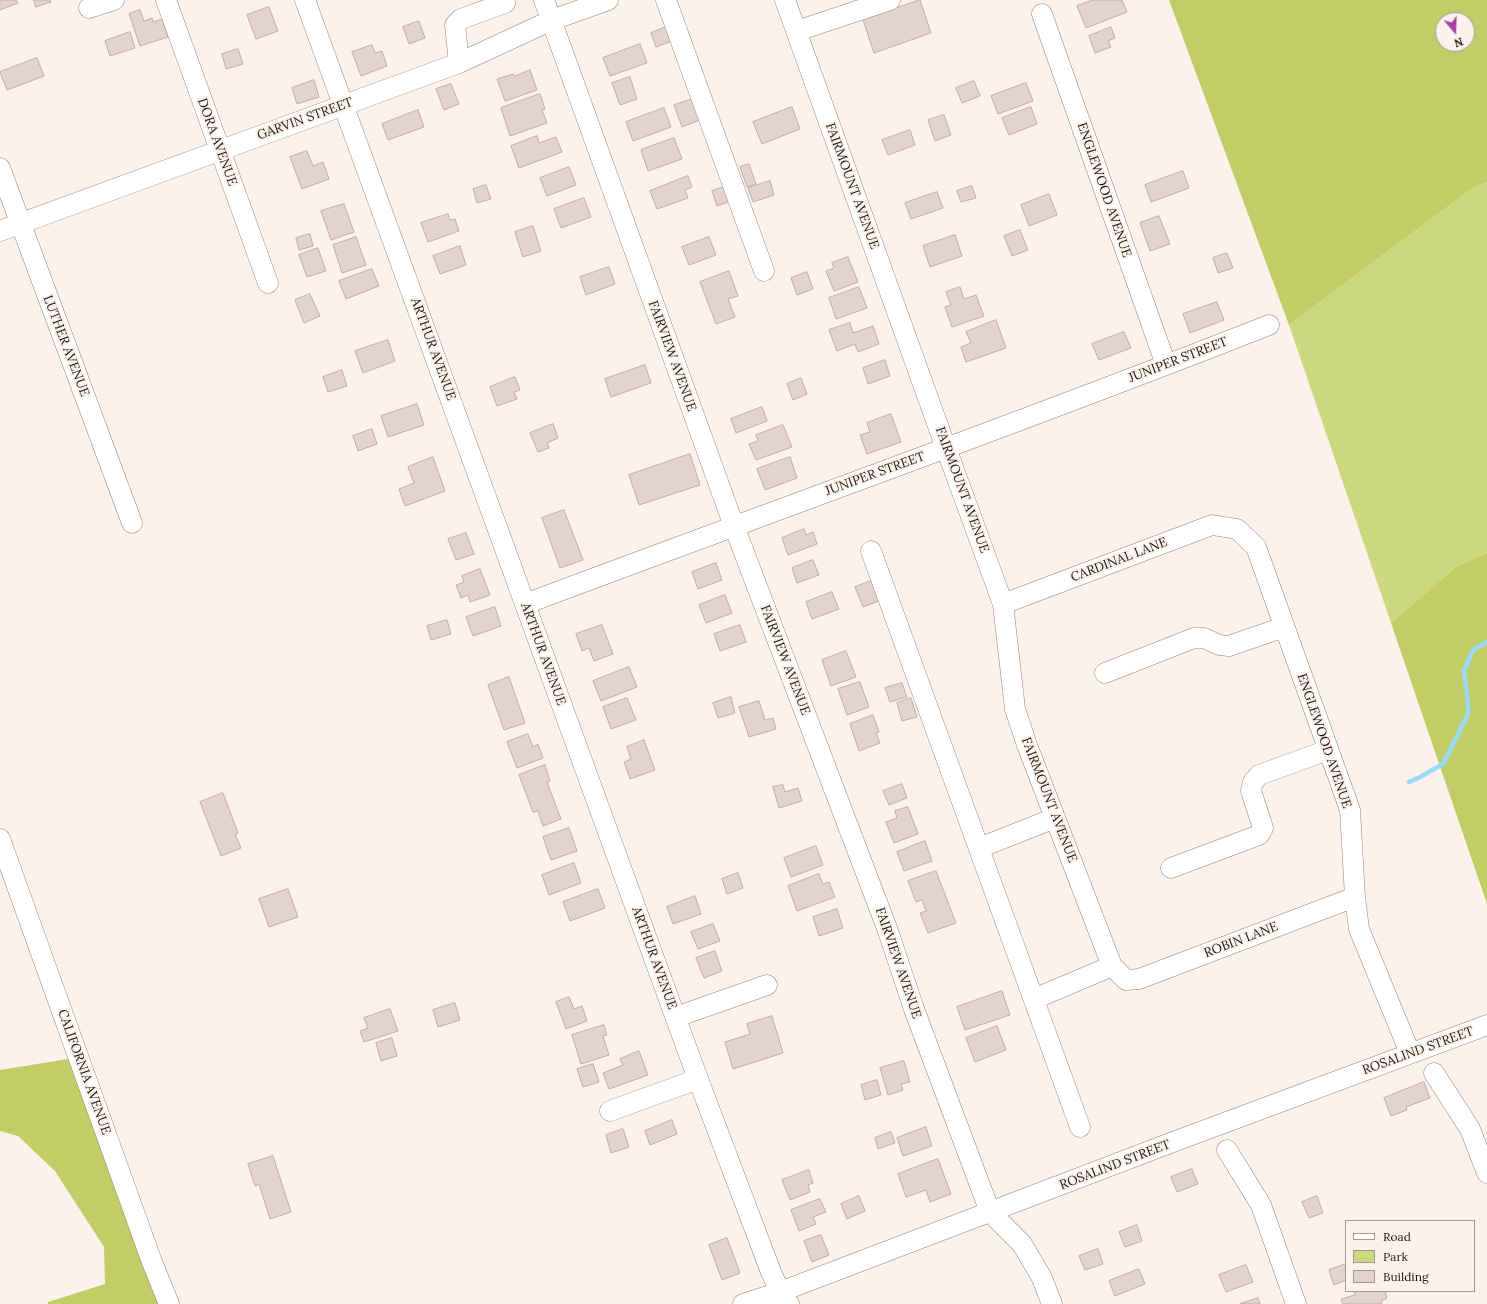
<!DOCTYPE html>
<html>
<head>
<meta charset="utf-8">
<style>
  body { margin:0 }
  #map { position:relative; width:1487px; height:1304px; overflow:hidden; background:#fdf1eb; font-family:Lora,serif }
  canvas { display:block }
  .legend { position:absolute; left:1345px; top:1220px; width:130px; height:72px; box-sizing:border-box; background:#fdf1eb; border:1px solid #a39a95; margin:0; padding:5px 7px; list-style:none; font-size:12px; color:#1c1815 }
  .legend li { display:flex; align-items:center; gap:8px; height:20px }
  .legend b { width:20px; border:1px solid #a39a95 }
  .north { position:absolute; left:1435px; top:12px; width:40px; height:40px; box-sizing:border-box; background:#fdf1eb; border:1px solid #a39a95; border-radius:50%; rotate:161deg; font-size:11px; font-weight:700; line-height:16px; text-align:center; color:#1c1815 }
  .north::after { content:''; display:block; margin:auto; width:14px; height:18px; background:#a33fa5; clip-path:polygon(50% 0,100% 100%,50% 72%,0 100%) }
</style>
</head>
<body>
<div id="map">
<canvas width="1487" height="1304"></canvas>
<ul class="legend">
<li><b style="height:5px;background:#fff"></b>Road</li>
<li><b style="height:11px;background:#ccd87e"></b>Park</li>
<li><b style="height:11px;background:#e3d2d0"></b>Building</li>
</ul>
<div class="north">N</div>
</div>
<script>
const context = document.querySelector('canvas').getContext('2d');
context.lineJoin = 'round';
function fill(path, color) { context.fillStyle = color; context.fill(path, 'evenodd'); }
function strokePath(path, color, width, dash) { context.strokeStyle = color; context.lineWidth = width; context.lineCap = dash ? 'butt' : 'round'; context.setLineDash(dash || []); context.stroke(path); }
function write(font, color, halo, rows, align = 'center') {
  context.font = font + ' Lora,serif'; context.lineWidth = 4; context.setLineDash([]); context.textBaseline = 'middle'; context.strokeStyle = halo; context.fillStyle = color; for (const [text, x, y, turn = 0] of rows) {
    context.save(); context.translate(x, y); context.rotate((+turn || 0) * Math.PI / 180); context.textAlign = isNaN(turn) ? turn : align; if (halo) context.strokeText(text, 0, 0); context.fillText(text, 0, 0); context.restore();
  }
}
fill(new Path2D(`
  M1487 182V553L1457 566 1391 623 1289 325 1474 187Z`), '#ccd87e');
fill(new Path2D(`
  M1169 0H1487V182L1474 187 1289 325ZM1443 20H1467V44H1443Z
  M1487 553V904L1391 623 1457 566Z
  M74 1058 163 1304H48V1302L105 1284 104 1247 55 1171 18 1136 0 1131V1070Z`), '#c1cd66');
strokePath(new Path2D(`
  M1409 782 1420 777 1443 764 1468 714V703L1464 671 1473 650 1487 642`), '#99daf7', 4.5);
const building = new Path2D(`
  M0 0H16L18 3 0 10Z
  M34 0H50L51 2 36 7Z
  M920 0 931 33 874 53 863 20Z
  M1093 0H1122L1127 12 1086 28 1077 6Z
  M269 7 278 31 256 39 247 15Z
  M140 10 144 21 152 18 153 22 162 19 168 37 140 46 129 14Z
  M419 21 425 38 409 44 403 27Z
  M666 27 672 41 656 47 651 33Z
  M1111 27 1115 38 1108 41 1111 47 1095 53 1089 36Z
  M130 32 135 48 110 56 105 41Z
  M640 44 647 63 610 76 603 58Z
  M372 45 375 53 382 51 387 66 361 76 352 52Z
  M238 49 243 64 226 69 222 54Z
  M37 58 44 76 7 90 0 72Z
  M530 70 537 90 505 101 497 79 513 74 514 76Z
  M630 77 637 99 620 105 612 83Z
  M314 80 319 97 297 104 292 88Z
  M974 81 980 96 962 103 956 88Z
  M1026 83 1033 101 998 114 991 96Z
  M451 84 459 104 444 110 436 89Z
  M540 94 545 109 542 110 547 123 510 136 501 108Z
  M693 99 700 120 682 127 674 105Z
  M792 107 800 129 762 144 753 122Z
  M1031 107 1037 124 1009 135 1002 118Z
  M664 108 671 127 633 141 626 122Z
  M418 110 424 127 388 140 382 124Z
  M944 115 951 135 935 141 928 120Z
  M910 130 915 145 888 155 882 140Z
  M537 136 539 143 556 137 562 152 519 168 511 146Z
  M674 138 682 159 648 171 641 150Z
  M307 151 313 166 323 162 329 179 302 189 290 157Z
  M749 164 756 184 747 187 740 167Z
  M569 167 576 185 547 196 540 178Z
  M1183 171 1189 188 1151 202 1145 185Z
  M688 176 692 187 685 190 688 198 657 209 650 191Z
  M770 181 774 195 753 202 748 188Z
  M486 185 491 199 477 203 473 189Z
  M729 185 734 200 717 206 712 191Z
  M972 186 976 198 961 202 957 191Z
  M937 192 943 208 911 219 905 203Z
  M1049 194 1057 215 1029 226 1021 205Z
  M584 198 591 217 561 228 554 209Z
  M344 204 354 232 331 240 321 211Z
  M448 214 450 220 455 219 459 231 428 242 421 223Z
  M1159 216 1170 244 1150 251 1140 223Z
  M533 226 541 251 523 257 515 232Z
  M1020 230 1028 250 1012 256 1004 236Z
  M310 234 313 246 299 250 296 238Z
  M955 235 962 256 930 267 923 246Z
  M356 237 366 265 342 273 333 245Z
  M709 237 716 255 689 265 682 247Z
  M460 246 466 265 440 274 433 256Z
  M318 248 326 271 307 277 299 255Z
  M1227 253 1233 268 1218 273 1213 258Z
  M848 257 858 282 834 291 826 271 834 268 832 263Z
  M609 267 615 284 586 295 580 277Z
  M372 269 379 286 346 299 339 281Z
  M729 271 738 296 728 299 735 317 716 324 700 282Z
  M807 272 813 289 797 295 791 278Z
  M859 287 867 308 836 319 829 298Z
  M960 287 964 299 976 295 984 316 952 327 945 307 951 305 946 292Z
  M310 294 320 316 304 323 295 300Z
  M1217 302 1224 320 1190 333 1183 314Z
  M996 320 1006 348 966 362 961 347 971 343 966 332Z
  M850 323 853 333 873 326 879 344 858 352 855 344 837 351 829 330Z
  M1124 332 1131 348 1099 360 1092 344Z
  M388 340 395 361 363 373 355 351Z
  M885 360 890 376 868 384 863 368Z
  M645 365 651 383 611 397 605 379Z
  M342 370 347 386 328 392 323 377Z
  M515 377 520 390 514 392 517 399 497 406 490 387Z
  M801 378 807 394 793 400 787 384Z
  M417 404 424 425 388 437 381 416Z
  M762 407 767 421 736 433 731 419Z
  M891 414 901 442 867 454 860 435 870 432 867 423Z
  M553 424 558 438 547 443 549 448 538 452 530 433Z
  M783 425 792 447 756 460 749 444 758 441 756 435Z
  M372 429 377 444 358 451 353 436Z
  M690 454 700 485 639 505 629 475Z
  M433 457 445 491 405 506 399 489 414 483 408 467Z
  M790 457 797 478 765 490 757 469Z
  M564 510 583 560 560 568 542 518Z
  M804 529 806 535 813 532 817 544 788 555 782 538Z
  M466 533 474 554 456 560 448 539Z
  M813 560 819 575 797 583 792 568Z
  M716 563 722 580 698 589 692 572Z
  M480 569 490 595 470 602 468 595 461 598 456 585 464 582 462 576Z
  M874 580 881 600 863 607 855 587Z
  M832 592 839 609 812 619 806 602Z
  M725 595 732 613 706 623 699 605Z
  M495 607 501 626 473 636 466 617Z
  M447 620 451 634 431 640 427 626Z
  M602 625 613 654 594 661 589 648 582 651 576 634Z
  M740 625 746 642 720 651 714 634Z
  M846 651 856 677 831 686 822 660Z
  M629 667 637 687 601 701 593 681Z
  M509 677 525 723 504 730 488 685Z
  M860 682 869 707 847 715 838 689Z
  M902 683 907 697 890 702 885 688Z
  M731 697 735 713 718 718 713 703Z
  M627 698 636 720 611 729 603 707Z
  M911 698 917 717 902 721 897 703Z
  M759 701 765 720 773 718 776 729 749 737 739 707Z
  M873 715 879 732 876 733 880 743 859 751 850 724Z
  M528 734 533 747 538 744 543 758 517 768 507 742Z
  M644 740 655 770 630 779 624 762 631 759 627 747Z
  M545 765 550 781 547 782 561 819 543 826 538 811 533 812 519 775Z
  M902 784 907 798 889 805 883 791Z
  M783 785 785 792 798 788 802 801 779 808 773 787Z
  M223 793 238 833 235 834 241 848 221 856 200 802Z
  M908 807 918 834 894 843 886 822 897 818 895 811Z
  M569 828 577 851 551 860 543 837Z
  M925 841 932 861 904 871 897 852Z
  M816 846 823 865 791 877 784 858Z
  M574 863 581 883 549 895 542 875Z
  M936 871 956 923 928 933 920 913 926 911 922 900 916 902 908 881Z
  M738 873 743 888 727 894 722 879Z
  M819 874 823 884 829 882 835 897 797 911 788 886Z
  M288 889 298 917 269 927 259 899Z
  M598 889 605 908 570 921 563 902Z
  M695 896 701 914 673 924 667 907Z
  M837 909 843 928 819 936 813 917Z
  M713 924 720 941 698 949 691 932Z
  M715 951 722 971 704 978 696 958Z
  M1002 991 1010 1015 965 1030 957 1007Z
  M569 997 574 1009 582 1006 587 1021 566 1029 556 1002Z
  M455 1003 460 1020 438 1027 433 1010Z
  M390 1009 398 1031 364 1042 360 1031 368 1028 364 1018Z
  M772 1016 783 1053 733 1069 725 1042 750 1034 747 1024Z
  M604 1025 607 1035 603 1036 609 1055 581 1064 572 1035Z
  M997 1026 1006 1050 975 1062 966 1038Z
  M392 1038 397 1056 381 1061 376 1043Z
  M639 1051 648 1075 609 1089 603 1073 623 1065 620 1059Z
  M904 1061 910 1082 901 1084 903 1090 888 1095 880 1068Z
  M593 1064 599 1082 583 1087 577 1069Z
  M877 1080 881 1095 865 1100 861 1085Z
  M1424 1082 1430 1098 1406 1107 1407 1110 1391 1116 1384 1098Z
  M672 1120 677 1134 650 1145 645 1131Z
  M926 1127 932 1146 903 1156 897 1138Z
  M623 1129 629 1147 611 1153 606 1135Z
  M891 1132 895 1143 878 1149 875 1138Z
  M273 1156 291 1212 270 1219 259 1184 255 1186 248 1164Z
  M938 1159 951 1194 930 1202 926 1190 906 1197 898 1174Z
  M1192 1169 1198 1184 1177 1192 1171 1177Z
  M809 1170 813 1183 808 1185 810 1192 790 1200 782 1180Z
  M859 1196 865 1211 847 1219 841 1204Z
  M1317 1196 1323 1213 1309 1218 1302 1202Z
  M820 1199 826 1212 813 1217 816 1224 799 1231 791 1210Z
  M1137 1225 1142 1241 1125 1247 1119 1232Z
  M821 1235 829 1255 812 1262 804 1241Z
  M727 1238 740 1273 722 1280 709 1245Z
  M1098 1249 1103 1264 1085 1270 1079 1256Z
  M1346 1264V1280L1334 1285 1329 1270Z
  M1246 1265 1253 1282 1226 1292 1219 1275Z
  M1139 1269 1145 1284 1115 1296 1109 1281Z
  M1354 1291H1385L1387 1298 1381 1301 1382 1304H1343L1341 1299 1355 1295Z
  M1258 1298 1260 1304H1240Z`);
fill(building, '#e3d2d0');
strokePath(building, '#bdadab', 1);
const minor = new Path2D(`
  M166 0 268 283
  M305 0 698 1079 771 1272 780 1292 789 1304
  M544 0 734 526 888 931 914 1009 990 1212 1022 1244 1042 1278 1052 1304
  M666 0 764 271
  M785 0 946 448 1003 604 1015 709 1027 745 1112 966 1126 980 1139 979 1355 897
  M89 8 114 0
  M1042 14 1166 365
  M797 31 890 0
  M459 63 455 25 461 19 505 3
  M0 168 132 523
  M0 231 459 63 552 20 608 0
  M871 551 1080 1127
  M525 604C773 511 1023 422 1269 325
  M1003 604 1212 525 1237 529 1256 547 1350 810 1355 897 1359 929 1410 1053
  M1105 673 1194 638H1204L1219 645 1229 646 1284 627
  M0 839 152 1262 169 1304
  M979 848 1055 818
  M1171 868 1259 835 1263 828 1251 791 1253 782 1259 775 1328 750
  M1034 999 1112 966
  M676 1017 767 985
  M1434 1073 1470 1129 1487 1173
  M610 1111 698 1079
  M1227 1150 1261 1205 1296 1304
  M743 1304 780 1292 1173 1142 1487 1025`);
strokePath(minor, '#90837b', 21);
strokePath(minor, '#fff', 20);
write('13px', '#1c1815', '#fdf1eb', [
  ["GARVIN STREET",305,119,-20],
  ["DORA AVENUE",217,142,70],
  ["FAIRMOUNT AVENUE",852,186,70],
  ["ENGLEWOOD AVENUE",1104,190,71],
  ["LUTHER AVENUE",66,346,69],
  ["ARTHUR AVENUE",433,349,70],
  ["FAIRVIEW AVENUE",672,356,70],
  ["JUNIPER STREET",1178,360,-21],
  ["JUNIPER STREET",875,474,-20],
  ["FAIRMOUNT AVENUE",962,490,70],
  ["CARDINAL LANE",1119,560,-21],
  ["ARTHUR AVENUE",543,654,70],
  ["FAIRVIEW AVENUE",785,660,69],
  ["ENGLEWOOD AVENUE",1324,741,71],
  ["FAIRMOUNT AVENUE",1049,800,69],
  ["ROBIN LANE",1241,940,-21],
  ["ARTHUR AVENUE",654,958,70],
  ["FAIRVIEW AVENUE",898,963,71],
  ["ROSALIND STREET",1418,1051,-20],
  ["CALIFORNIA AVENUE",84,1072,70],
  ["ROSALIND STREET",1115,1165,-21]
]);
</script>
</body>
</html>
